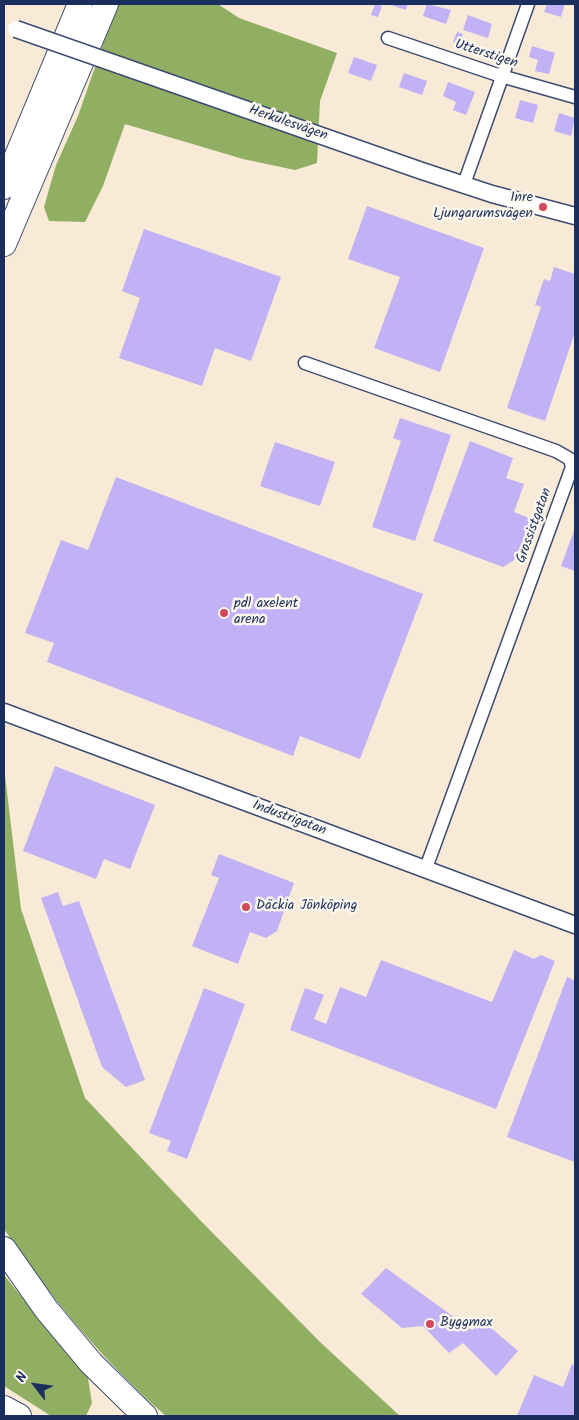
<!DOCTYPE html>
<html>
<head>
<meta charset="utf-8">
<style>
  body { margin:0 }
  #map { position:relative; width:579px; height:1420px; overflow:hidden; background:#f8ead6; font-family:Kalam,sans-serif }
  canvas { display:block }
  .frame { position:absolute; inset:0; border:5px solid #1b2f5e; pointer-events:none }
  .north { position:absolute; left:10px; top:1360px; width:50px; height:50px; -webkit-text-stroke:4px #fbf7ec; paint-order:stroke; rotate:300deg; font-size:14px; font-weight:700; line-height:20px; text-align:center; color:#1b2f5e }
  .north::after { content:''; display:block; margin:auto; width:18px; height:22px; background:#1b2f5e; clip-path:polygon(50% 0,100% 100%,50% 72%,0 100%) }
</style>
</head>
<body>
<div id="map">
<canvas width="579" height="1420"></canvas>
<div class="frame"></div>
<div class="north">N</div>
</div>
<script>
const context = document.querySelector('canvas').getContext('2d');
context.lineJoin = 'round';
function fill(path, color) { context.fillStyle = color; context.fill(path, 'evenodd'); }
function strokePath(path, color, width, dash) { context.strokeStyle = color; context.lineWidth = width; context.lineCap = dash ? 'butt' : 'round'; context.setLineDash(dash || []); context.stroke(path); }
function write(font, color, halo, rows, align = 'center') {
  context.font = font + ' Kalam,sans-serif'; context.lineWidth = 5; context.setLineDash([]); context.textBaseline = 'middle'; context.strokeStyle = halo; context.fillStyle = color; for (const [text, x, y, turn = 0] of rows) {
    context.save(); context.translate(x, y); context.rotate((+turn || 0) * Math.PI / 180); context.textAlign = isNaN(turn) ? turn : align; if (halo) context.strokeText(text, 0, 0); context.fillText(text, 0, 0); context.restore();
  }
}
fill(new Path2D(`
  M117 4H218L239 18 337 53 320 101 317 163 295 170 243 159 125 124 103 186 85 222 49 221 44 207 56 165 78 116Z
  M4 767 21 909 85 1098 198 1218 320 1342 400 1416H166C105 1363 49 1296 4 1229Z
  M4 1275 46 1327 87 1372 92 1403 86 1416H51L4 1386Z`), '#90af62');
fill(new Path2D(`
  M375 4 382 6 378 17 371 15Z
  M388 4H408L406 10Z
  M427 4 451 10 446 24 423 16Z
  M547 4H565L561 17 544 12Z
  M468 15 492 24 488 38 463 30Z
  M457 32 463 34 459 44 453 42Z
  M532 46 555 53 549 74 535 71 538 60 529 57Z
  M354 57 377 65 371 81 348 73Z
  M404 73 427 81 422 95 399 87Z
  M448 82 475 92 466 115 453 110 456 102 443 96Z
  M520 100 538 105 533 123 515 118Z
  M559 113 575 118 571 136 554 131Z
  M367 206 484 248 440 372 374 348 400 277 348 259Z
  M144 229 281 277 251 361 215 348 202 386 119 358 140 298 122 291Z
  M554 267 575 274V332L545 421 507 408 541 307 535 305 544 279 550 281Z
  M400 418 451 435 415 541 372 527 401 441 393 438Z
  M470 441 513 458 506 478 524 484 514 512 534 520 519 557 503 567 433 541Z
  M275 442 335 462 320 506 260 486Z
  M116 477 423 594 360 759 300 736 293 756 47 662 54 643 25 633 61 540 88 550Z
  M575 528V571L561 566Z
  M55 766 155 805 130 869 104 859 96 879 23 851Z
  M219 854 294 883 277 931 266 938 250 932 238 964 192 946 219 878 211 875Z
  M58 892 63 906 79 901 145 1080 126 1087 102 1067 41 898Z
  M514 950 534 959 541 955 555 961 496 1109 290 1030 305 988 324 995 314 1019 326 1024 340 987 366 997 381 960 492 1002Z
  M567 977 575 981V1162L507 1137Z
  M204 988 245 1004 187 1159 167 1151 171 1141 149 1133Z
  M386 1268 472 1330 483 1321 518 1351 496 1376 463 1343 449 1353 423 1326 402 1328 361 1294Z
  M572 1364 575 1366V1416H517L534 1375 563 1387Z`), '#c1b2f6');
const minor = new Path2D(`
  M388 38 501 76 575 97
  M464 184 528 4
  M305 363 556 451 570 459 572 467 426 868`);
const tertiary = new Path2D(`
  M119 65 422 171 492 194 575 216
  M4 712 575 925`);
const motorway = new Path2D(`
  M4 187 80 4
  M4 244 106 4
  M4 1249 46 1309 91 1363 145 1416
  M4 1408 19 1416`);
strokePath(minor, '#3c4b70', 15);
strokePath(tertiary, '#3c4b70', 19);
strokePath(motorway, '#3c4b70', 26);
strokePath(minor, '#fff', 12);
strokePath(tertiary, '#fff', 16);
strokePath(motorway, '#fff', 24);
const tertiaryBridge = new Path2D(`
  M16 29 119 65`);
strokePath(tertiaryBridge, '#3c4b70', 19, []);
strokePath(tertiaryBridge, '#fff', 16);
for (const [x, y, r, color] of [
  [543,207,5,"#d1495b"],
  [224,613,5,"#d1495b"],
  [246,907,5,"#d1495b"],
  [430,1324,5,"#d1495b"]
]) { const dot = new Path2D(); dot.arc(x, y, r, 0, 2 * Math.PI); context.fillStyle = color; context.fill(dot); strokePath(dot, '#fbf7ec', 2); }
write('14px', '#1b2f5e', '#fbf7ec', [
  ["Utterstigen",486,55,18],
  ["Herkulesvägen",288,124,19],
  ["Grossistgatan",535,526,-70],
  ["Industrigatan",289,819,20]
]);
write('14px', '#1b2f5e', '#fbf7ec', [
  ["Inre",533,199,"right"],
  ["Ljungarumsvägen",533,215,"right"],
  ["pdl axelent",234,605],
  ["arena",234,621],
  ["Däckia Jönköping",256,907],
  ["Byggmax",440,1324]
], 'left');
</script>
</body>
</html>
